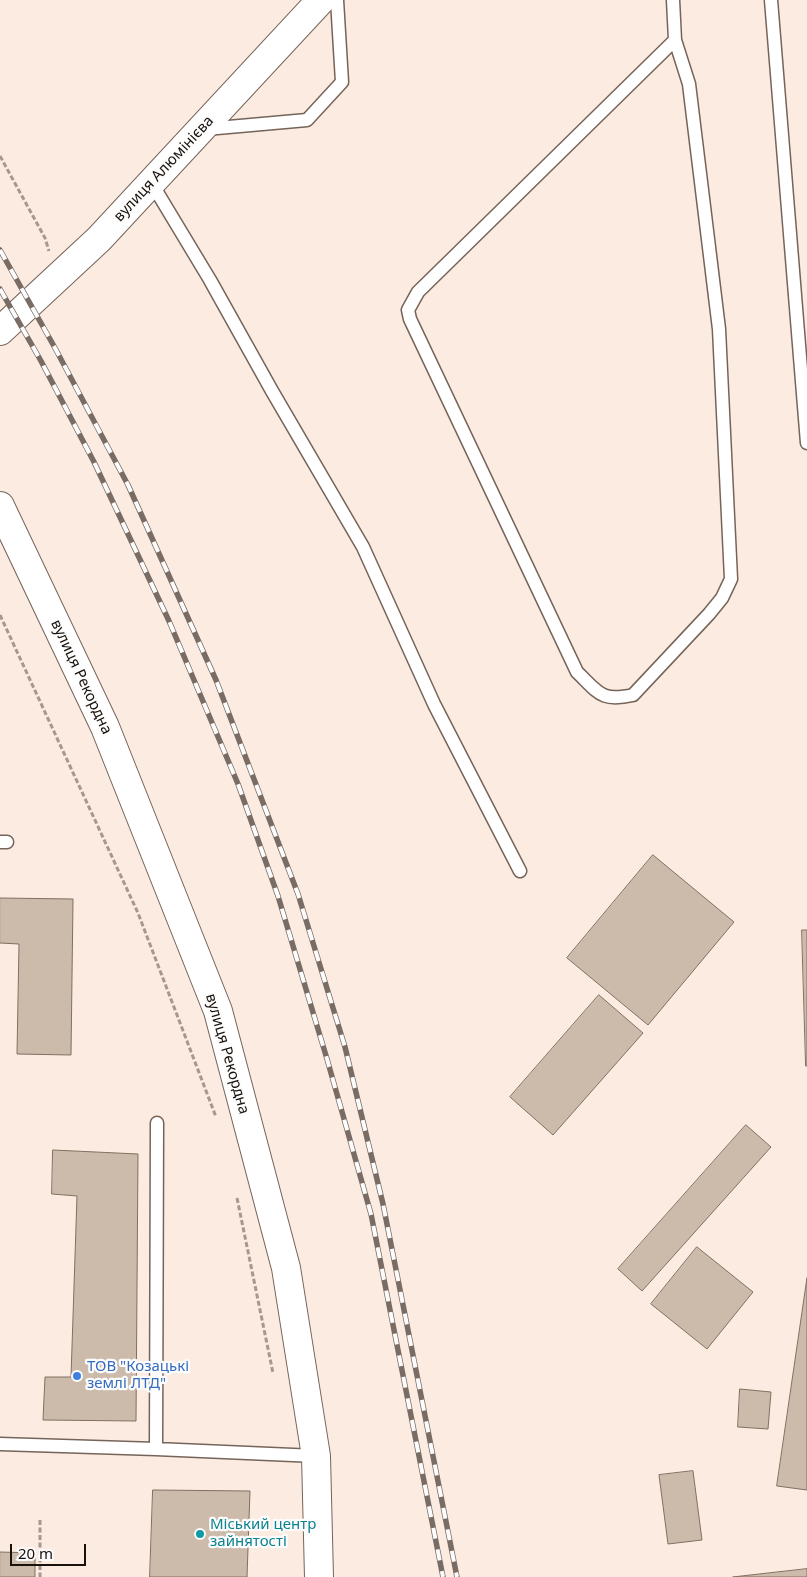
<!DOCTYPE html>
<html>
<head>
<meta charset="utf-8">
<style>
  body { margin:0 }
  #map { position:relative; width:807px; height:1577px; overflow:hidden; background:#fcebe1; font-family:"Noto Sans",sans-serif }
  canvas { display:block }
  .scale { position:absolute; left:10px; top:1544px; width:76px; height:22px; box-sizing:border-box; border:2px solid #18110c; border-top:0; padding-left:6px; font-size:15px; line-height:18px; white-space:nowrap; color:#18110c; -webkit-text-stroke:4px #fcfcfc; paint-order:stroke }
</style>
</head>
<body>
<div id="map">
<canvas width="807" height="1577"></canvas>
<div class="scale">20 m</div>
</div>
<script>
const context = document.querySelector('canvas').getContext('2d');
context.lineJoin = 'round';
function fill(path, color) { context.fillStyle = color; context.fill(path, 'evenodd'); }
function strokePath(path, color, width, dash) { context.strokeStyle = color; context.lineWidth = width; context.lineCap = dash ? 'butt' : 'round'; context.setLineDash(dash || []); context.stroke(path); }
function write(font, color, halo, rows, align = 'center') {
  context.font = font + ' "Noto Sans",sans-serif'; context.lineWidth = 4.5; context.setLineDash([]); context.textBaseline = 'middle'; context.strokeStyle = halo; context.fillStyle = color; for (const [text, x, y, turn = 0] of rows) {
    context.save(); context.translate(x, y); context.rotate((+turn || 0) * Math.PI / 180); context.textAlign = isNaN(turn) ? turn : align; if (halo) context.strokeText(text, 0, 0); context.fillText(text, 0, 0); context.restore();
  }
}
const building = new Path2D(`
  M653 855 734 922 648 1025 567 958Z
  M0 898 73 899 71 1055 17 1054 19 944 0 943Z
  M802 930H807V1066H806Z
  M599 995 643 1033 553 1135 510 1097Z
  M746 1125 771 1147 642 1291 618 1269Z
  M53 1150 138 1154 136 1421 43 1420 45 1377H71L77 1196 52 1194Z
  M697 1247 753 1292 707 1349 651 1304Z
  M807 1278V1490L777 1486Z
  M740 1389 771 1392 768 1429 738 1427Z
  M693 1471 702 1540 668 1544 659 1475Z
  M153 1490 250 1491 247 1577H150Z
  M0 1552 35 1553V1577H0Z
  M807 1569V1577H733Z`);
fill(building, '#ccbbab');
strokePath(building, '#7f7061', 1);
const service = new Path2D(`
  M673 0 675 40 418 292 408 310 410 319 577 672C599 693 601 702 633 695L709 614 722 598 731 579 719 329 689 84 675 40
  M771 0 807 443
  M206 129 307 120 342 82 337 0
  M151 182 210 280 272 391 363 547 434 704 520 871
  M0 842H7
  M0 1444 156 1449 157 1123
  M156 1449 316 1456`);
const tertiary = new Path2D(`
  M0 331 99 239 321 0
  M0 506 105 727 218 1011 286 1268 316 1456 319 1577`);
strokePath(service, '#766459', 15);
strokePath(tertiary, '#766459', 30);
strokePath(new Path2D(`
  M0 156 45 238 49 251
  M0 615 138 913 216 1117
  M237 1198 273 1373
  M40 1520V1577`), '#a59890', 3, [5, 2.5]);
strokePath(service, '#fff', 12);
strokePath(tertiary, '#fff', 28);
const rail = new Path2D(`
  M0 250 55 348 128 485 216 680 298 894 345 1047 383 1204 457 1577
  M0 289 41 361 94 462 169 621 238 784 278 896 327 1059 371 1214 443 1577`);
strokePath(rail, '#786c65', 5.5);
strokePath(rail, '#fcfcfc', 4, [11]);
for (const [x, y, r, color] of [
  [77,1376,5,"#3f7fe0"],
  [200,1534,5,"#0f9aa8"]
]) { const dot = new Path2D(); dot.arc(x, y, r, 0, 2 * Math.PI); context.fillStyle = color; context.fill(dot); strokePath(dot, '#fcfcfc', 2); }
write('15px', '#18110c', '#fcfcfc', [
  ["вулиця Алюмінієва",164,169,-47],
  ["вулиця Рекордна",81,677,65],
  ["вулиця Рекордна",227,1054,74]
]);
write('15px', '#366cbe', '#fcfcfc', [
  ["ТОВ \"Козацькі",87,1367],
  ["землі ЛТД\"",87,1384]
], 'left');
write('15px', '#0d838f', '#fcfcfc', [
  ["Міський центр",210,1525],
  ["зайнятості",210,1542]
], 'left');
</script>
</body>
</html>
